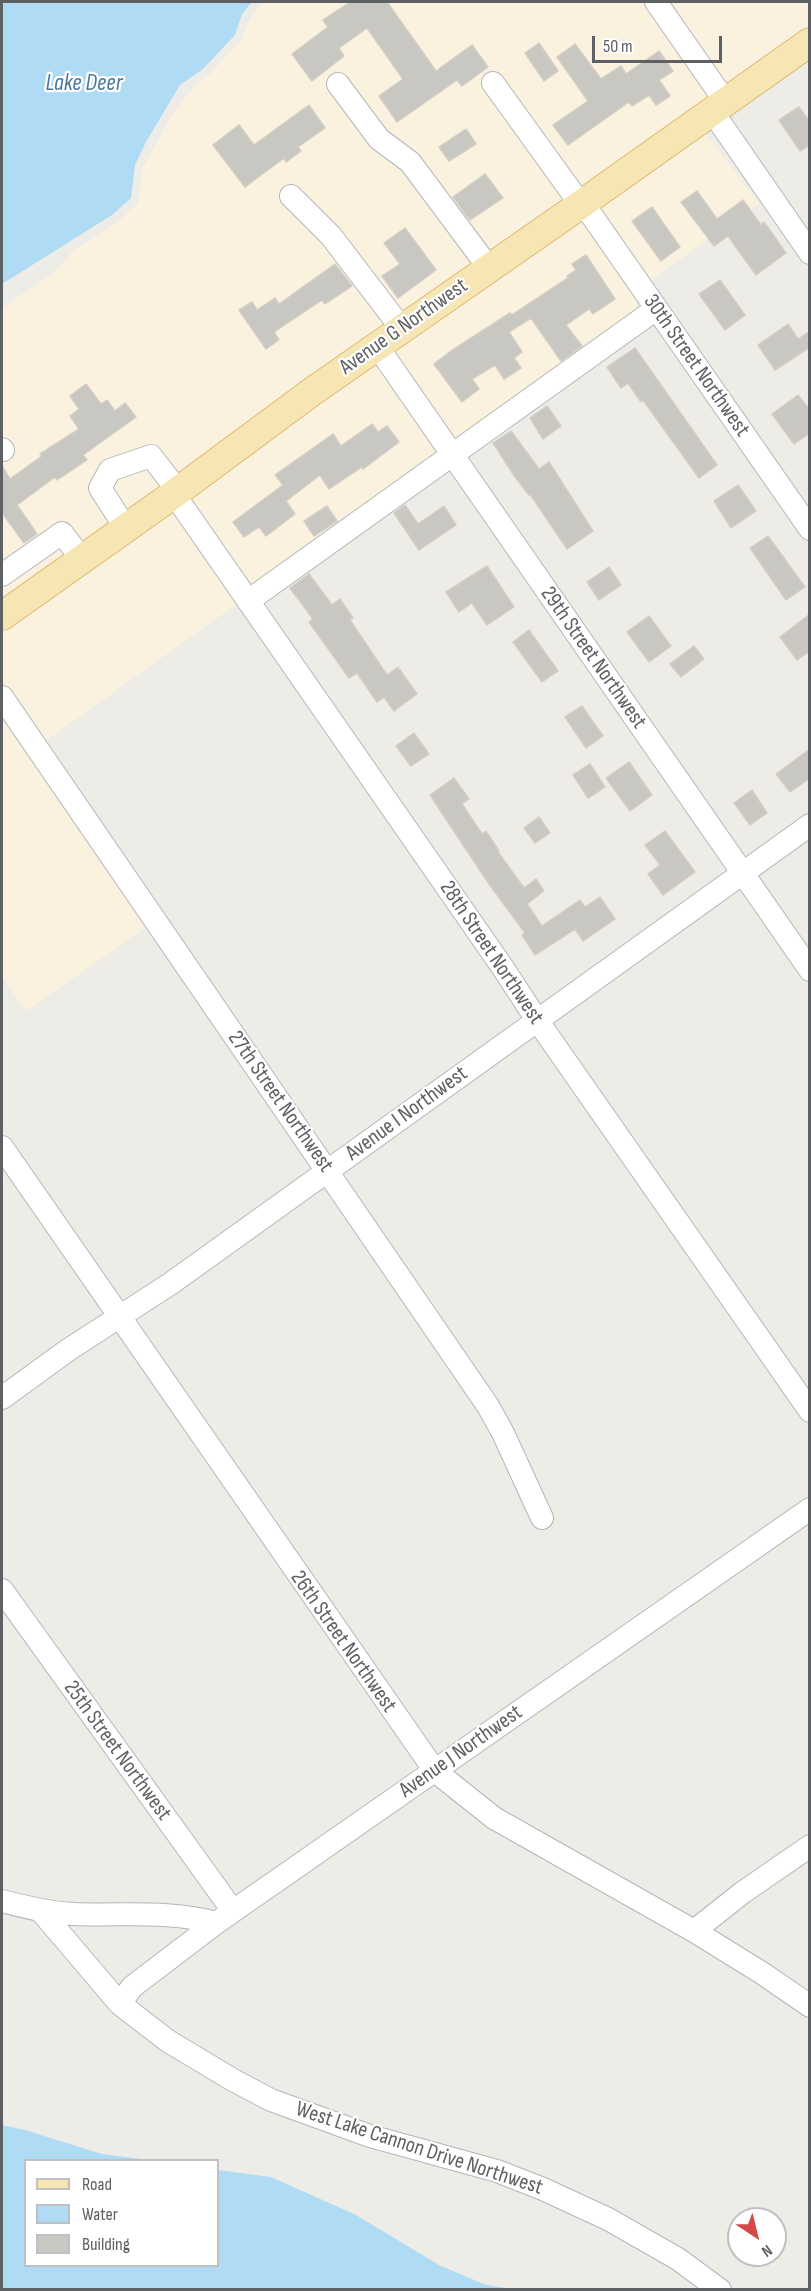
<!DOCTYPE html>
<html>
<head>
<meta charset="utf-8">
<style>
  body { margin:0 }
  #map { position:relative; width:811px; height:2291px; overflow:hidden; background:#eeece6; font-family:"Sofia Sans Condensed",sans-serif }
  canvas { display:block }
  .frame { position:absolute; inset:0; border:3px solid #5e6164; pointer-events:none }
  .legend { position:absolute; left:24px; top:2159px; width:195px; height:108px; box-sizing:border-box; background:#fff; border:2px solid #bfc0c1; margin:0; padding:8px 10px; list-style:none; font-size:18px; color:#5e6164 }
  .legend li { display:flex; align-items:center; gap:12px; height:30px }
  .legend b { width:30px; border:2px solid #bfc0c1 }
  .north { position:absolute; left:727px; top:2207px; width:60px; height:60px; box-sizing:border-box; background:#fff; border:2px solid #bfc0c1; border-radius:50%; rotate:145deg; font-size:16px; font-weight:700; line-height:24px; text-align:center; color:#5e6164 }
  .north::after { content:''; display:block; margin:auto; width:21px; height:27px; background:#d34947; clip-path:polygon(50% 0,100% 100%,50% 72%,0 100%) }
  .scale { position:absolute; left:592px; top:36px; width:130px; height:27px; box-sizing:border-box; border:3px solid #5e6164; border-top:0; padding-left:8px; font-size:18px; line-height:21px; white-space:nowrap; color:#5e6164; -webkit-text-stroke:4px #fff; paint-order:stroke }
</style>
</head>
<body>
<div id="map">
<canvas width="811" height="2291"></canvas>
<div class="frame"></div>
<ul class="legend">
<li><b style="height:8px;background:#f5e6b4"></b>Road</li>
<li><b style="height:16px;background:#b0dbf4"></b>Water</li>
<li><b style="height:16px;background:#c9c7c2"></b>Building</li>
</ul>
<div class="north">N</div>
<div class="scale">50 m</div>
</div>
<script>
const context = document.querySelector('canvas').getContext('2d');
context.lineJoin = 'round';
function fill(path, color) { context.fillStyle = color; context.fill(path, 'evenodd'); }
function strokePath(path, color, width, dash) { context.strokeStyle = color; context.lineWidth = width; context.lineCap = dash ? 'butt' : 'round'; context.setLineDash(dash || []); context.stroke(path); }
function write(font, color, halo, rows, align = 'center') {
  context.font = font + ' "Sofia Sans Condensed",sans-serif'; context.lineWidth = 4.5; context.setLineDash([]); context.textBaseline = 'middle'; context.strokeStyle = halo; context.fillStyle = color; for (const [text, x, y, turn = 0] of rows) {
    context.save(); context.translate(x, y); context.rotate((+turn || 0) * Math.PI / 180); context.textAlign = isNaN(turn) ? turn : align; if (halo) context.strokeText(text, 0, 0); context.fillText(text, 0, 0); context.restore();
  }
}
fill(new Path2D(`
  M263 2H645L712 98 2 603V308L55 272 74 250 117 223 138 203 143 168 170 118 194 86 209 75 241 41 250 19Z
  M667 2H809V29L727 88Z
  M703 130 759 203 648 282 596 206Z
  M582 217 636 296 637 318 458 445 390 349Z
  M375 360 443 456 253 593 187 497Z
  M172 507 238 603 44 742 2 681V628Z
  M2 712 127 899 145 928 26 1011 2 977Z`), '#faf2df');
fill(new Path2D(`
  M2 2H252L242 14 235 35 203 69 180 85 146 142 135 165 131 198 112 215 2 284Z
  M2 2125 25 2130 102 2154 149 2160H26V2266H218V2170L271 2177 356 2215 439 2265 486 2285 513 2289H2Z`), '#b0dbf4');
const building = new Path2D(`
  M350 2H387L436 71 472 45 488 67 462 86 457 80 397 122 379 96 403 79 367 28 339 48 344 56 312 81 292 54 328 27 323 20Z
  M539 43 558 71 544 81 525 53Z
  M575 44 601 79 621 66 626 74 659 51 673 71 659 80 670 96 656 105 649 95 632 106 629 102 568 145 553 125 588 101 557 57Z
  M309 105 325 128 298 147 301 151 286 162 284 158 245 187 213 145 239 125 254 145Z
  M799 107 810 122V145L800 151 779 120Z
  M466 129 476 144 449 161 439 147Z
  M485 174 503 198 470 220 453 197Z
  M697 191 717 219 743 200 761 225 764 222 786 253 756 275 728 236 714 246 681 202Z
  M652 207 680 247 661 261 632 221Z
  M405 228 436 270 398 298 382 276 400 264 384 243Z
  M586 255 615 299 593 314 589 309 566 325 582 346 561 361 531 318 509 332 522 352 514 358 521 368 504 379 495 365 472 379 479 389 462 402 434 364 451 351 510 313 512 315 568 278 567 276 576 270 572 264Z
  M335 264 352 286 325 304 322 300 274 332 279 340 266 349 239 310 252 302 257 310 275 298 279 304Z
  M720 280 745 315 725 330 699 294Z
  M788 324 798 339 810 331V347L775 370 758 345Z
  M635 348 717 465 699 478 643 400 641 402 628 383 621 388 607 367Z
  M86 384 101 404 107 400 115 411 125 403 136 417 83 455 87 460 57 480 55 477 17 505 37 534 24 543 3 514 2 515V466L10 479 42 456 40 454 79 429 70 416 79 409 70 396Z
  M798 395 810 410V433L794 444 772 414Z
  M547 406 561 426 543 439 530 418Z
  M372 424 378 432 387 426 399 442 363 469 362 467 329 489 320 475 286 501 295 514 266 536 259 527 244 537 233 522 283 485 275 475 333 434 341 446Z
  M511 431 539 469 549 462 593 531 567 549 530 494 529 495 515 477 493 443Z
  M738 485 756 511 731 528 714 501Z
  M405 505 418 524 444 506 456 525 419 550 394 513Z
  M327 506 337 521 314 536 304 521Z
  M768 536 805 587 786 600 750 548Z
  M487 566 514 607 487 625 472 603 459 612 446 592Z
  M609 567 621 585 599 600 587 582Z
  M309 574 332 605 340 599 353 618 350 620 387 675 398 667 417 694 394 711 384 697 377 702 357 673 349 678 309 622 313 619 290 588Z
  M810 614V651L797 660 780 637Z
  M649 616 671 646 649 662 627 632Z
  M529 630 558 671 542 682 513 642Z
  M694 646 704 659 681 677 670 664Z
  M582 706 603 736 586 748 565 717Z
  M414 733 429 754 411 766 396 746Z
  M810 749V778L790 792 776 774Z
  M629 762 652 795 630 811 606 778Z
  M590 764 605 787 588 798 573 775Z
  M454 778 469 799 462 804 482 834 486 831 499 851 498 852 524 888 536 879 544 891 527 904 542 926 580 900 585 907 600 897 615 919 583 941 575 929 535 955 522 935 525 933 489 884 430 795Z
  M752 790 767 813 750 825 734 803Z
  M539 817 550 833 535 843 524 828Z
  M665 831 695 872 663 895 648 874 660 865 645 845Z`);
fill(building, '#c9c7c2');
strokePath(building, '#d2cdc5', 1.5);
const minor = new Path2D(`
  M656 2 725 101
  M493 83 581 205
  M338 84 379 139 410 162 489 268
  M712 111 810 253
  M291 196 331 236 402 329
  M583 203 810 529
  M377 346 810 970
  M2 449 3 450
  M174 494 503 968 537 1020 810 1411
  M125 527 100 488 110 470 151 456 178 491
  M2 575 62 533 81 558
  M248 601 656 309
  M2 697 488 1406 503 1433 542 1518
  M2 1147 435 1771 494 1818 694 1931 762 1973 810 2006
  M2 1398 68 1350 170 1284 810 825
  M2 1590 233 1911
  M2 1901C25 1907 49 1913 74 1914 121 1916 171 1910 216 1923
  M40 1910 120 2004 168 2041 233 2080 271 2100 370 2136 497 2171 543 2189 608 2219 678 2259 720 2290
  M694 1931 742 1893 810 1846
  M120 2004 132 1987 216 1923 810 1509`);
const major = new Path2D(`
  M2 616 174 494 313 391 583 203 810 42`);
strokePath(minor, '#b3b6b9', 24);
strokePath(major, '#dfb86e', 30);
strokePath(minor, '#fff', 22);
strokePath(major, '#f5e6b4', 28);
write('22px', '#5e6164', '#fff', [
  ["Avenue G Northwest",404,327,-35],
  ["30th Street Northwest",696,366,55],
  ["29th Street Northwest",593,658,55],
  ["28th Street Northwest",491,953,56],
  ["27th Street Northwest",280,1102,55],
  ["Avenue I Northwest",407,1114,-36],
  ["26th Street Northwest",343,1642,55],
  ["25th Street Northwest",117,1751,54],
  ["Avenue J Northwest",461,1752,-35],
  ["West Lake Cannon Drive Northwest",419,2149,18]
]);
write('italic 24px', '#4b789c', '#fff', [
  ["Lake Deer",84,84]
]);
</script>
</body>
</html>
